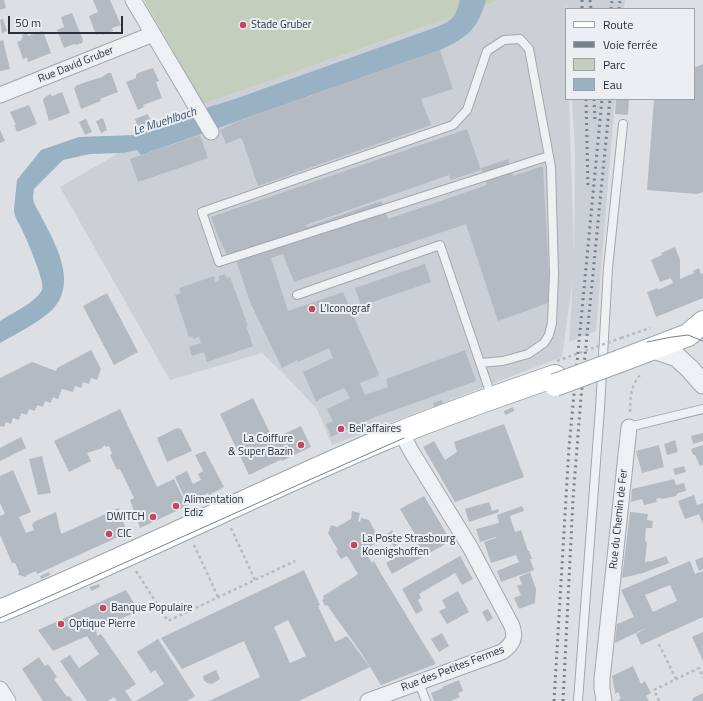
<!DOCTYPE html>
<html>
<head>
<meta charset="utf-8">
<style>
  body { margin:0 }
  #map { position:relative; width:703px; height:701px; overflow:hidden; background:#dce0e5; font-family:"Titillium Web",sans-serif }
  canvas { display:block }
  .legend { position:absolute; left:565px; top:8px; width:130px; height:92px; box-sizing:border-box; background:#ebeff3; border:1px solid #9da2a9; margin:0; padding:5px 7px; list-style:none; font-size:12px; color:#272f3a }
  .legend li { display:flex; align-items:center; gap:8px; height:20px }
  .legend b { width:20px; border:1px solid #9da2a9 }
  .scale { position:absolute; left:8px; top:16px; width:115px; height:18px; box-sizing:border-box; border:2px solid #272f3a; border-top:0; padding-left:5px; font-size:12px; line-height:14px; white-space:nowrap; color:#272f3a; -webkit-text-stroke:3px #ebeff3; paint-order:stroke }
</style>
</head>
<body>
<div id="map">
<canvas width="703" height="701"></canvas>
<ul class="legend">
<li><b style="height:5px;background:#fff"></b>Route</li>
<li><b style="height:5px;background:#76818d"></b>Voie ferrée</li>
<li><b style="height:11px;background:#c3cebd"></b>Parc</li>
<li><b style="height:11px;background:#98b1c3"></b>Eau</li>
</ul>
<div class="scale">50 m</div>
</div>
<script>
const context = document.querySelector('canvas').getContext('2d');
context.lineJoin = 'round';
function fill(path, color) { context.fillStyle = color; context.fill(path, 'evenodd'); }
function strokePath(path, color, width, dash) { context.strokeStyle = color; context.lineWidth = width; context.lineCap = dash ? 'butt' : 'round'; context.setLineDash(dash || []); context.stroke(path); }
function write(font, color, halo, rows, align = 'center') {
  context.font = font + ' "Titillium Web",sans-serif'; context.lineWidth = 4; context.setLineDash([]); context.textBaseline = 'middle'; context.strokeStyle = halo; context.fillStyle = color; for (const [text, x, y, turn = 0] of rows) {
    context.save(); context.translate(x, y); context.rotate((+turn || 0) * Math.PI / 180); context.textAlign = isNaN(turn) ? turn : align; if (halo) context.strokeText(text, 0, 0); context.fillText(text, 0, 0); context.restore();
  }
}
fill(new Path2D(`
  M500 0H625L624 9H567L566 4V99H569L574 255 575 154 572 99H615L596 331 569 342 573 279 562 357 332 445 317 409 281 371 262 353 170 380 60 187 203 104Z`), '#cad0d6');
fill(new Path2D(`
  M144 0H500L203 104Z`), '#c3cebd');
fill(new Path2D(`
  M460 0H486C478 29 467 38 440 50L141 155 137 150 123 153 90 154 63 160 34 189 33 197 34 203C49 233 82 280 52 310 38 323 16 334 0 343V321C12 313 35 303 42 290 46 284 27 240 23 232 20 224 14 218 14 209L17 180 41 150 79 137 135 135 209 107 232 100 434 28C452 21 455 19 460 0Z`), '#98b1c3');
fill(new Path2D(`
  M0 0H4L6 8 0 10Z
  M93 0H110L121 25 112 28 113 31 102 35 101 33 96 35 89 16 98 12Z
  M72 13 83 40 82 43 76 45 74 44 64 48 57 30 64 27 61 17Z
  M3 19 7 31 2 33 0 20Z
  M43 31 51 53 28 62 27 57 23 59 17 42 22 40 21 38H23L22 35 27 33 28 36Z
  M3 40 10 69 0 71V41Z
  M440 50 453 89 421 99 431 125 258 186 242 139 240 138 226 144 220 130 236 122Z
  M703 64V192L697 194 647 190 654 99H694V68Z
  M153 68 159 81 156 82 162 98 143 105 144 107 138 110 126 82 136 78V75L138 73Z
  M108 73H111L118 92 100 99 101 101 81 109 74 88 77 85 102 77Z
  M62 92 70 113 49 121 43 100 45 97 50 94 52 96Z
  M616 99H629L628 115 615 114Z
  M29 105 37 124 17 132 14 125H16L10 112Z
  M148 114 153 126 139 131 135 119Z
  M103 118 107 130 101 133 96 121Z
  M86 119 92 132 85 135 79 122Z
  M467 129 481 170 451 180 449 175 306 225 307 227 381 201 388 219 487 185 481 168 508 159 513 176 543 166 549 278 548 303 498 321 466 224 294 282 283 254 271 258 288 311 343 292 379 374 378 376 360 383 365 395 388 387 386 379 465 350 476 381 375 417 331 437 326 424 333 421 327 409 350 398 345 389 344 388 319 399V400L316 402 303 372 333 358 329 348 298 362 297 360 282 368 250 302 234 254 227 255 218 236 211 217Z
  M0 130 5 141 0 143Z
  M200 135 208 158 138 182 130 159Z
  M675 247 680 260V279L694 273 693 271 699 268 701 274 703 273V298L656 317 647 292 658 288V290L673 283 667 269 671 278 660 282 651 260 662 255 661 253Z
  M425 264 431 282 361 306 355 288Z
  M225 274 227 278 230 277 248 326H246L253 346 207 362 204 352 192 356 189 347 201 343 199 337 193 339 192 336 189 337 175 295 181 293 179 288 214 276 215 282 218 281 219 276Z
  M107 293 138 352 114 365 83 306Z
  M91 350 101 369 97 380 91 378 89 384 83 382 81 388 75 386 73 392 62 389 58 399 53 397 51 403 45 401 43 407 37 405 35 411 29 409 27 415 21 413 19 420 13 418 11 424 6 422 4 427 0 426V378L32 362 56 371 57 368Z
  M253 398 273 439 301 426 311 447 282 461V459L249 475 220 414Z
  M442 400 443 403 434 407 433 403Z
  M513 407 514 411 505 415 504 411Z
  M120 409 157 487 174 479 187 506 140 528 130 500 134 498 120 469 117 470 110 455 112 453 109 446 106 447 105 445 102 447 103 448 87 453 91 461 69 472 54 441Z
  M504 424 524 477 455 502 423 447 434 441 445 460 457 452 454 442Z
  M177 428 181 429 192 451 167 462 157 438Z
  M703 433V441L693 444 691 436Z
  M21 437 26 448 0 461V448Z
  M675 440 678 452 667 455 664 444Z
  M659 445 664 467 642 473 636 451Z
  M703 445V465L700 466 695 455H693L691 449Z
  M205 451 224 487 209 495 208 493 199 498 200 499 188 505 175 477 187 471 193 484 201 480 198 474 203 471 195 455Z
  M42 456 51 493 38 495 29 459Z
  M684 466 686 472 675 475 673 469Z
  M13 470 31 512 19 517 26 533 34 530 32 525 34 522 56 512 61 534 119 508 127 533 37 574 36 571 27 575 26 577 18 575 19 572 15 563H12L0 535V516L5 514 0 503V476Z
  M674 479 676 485 684 483 686 491 678 493 676 496 662 499 661 498 656 499 657 502 644 505 642 499 631 502 632 489Z
  M694 495 697 505 703 503V524L699 514 685 519 678 501Z
  M424 496 451 541 392 574 386 563 420 543 400 509Z
  M489 502 492 511 498 509 499 512 469 522 465 509Z
  M522 506 524 511 510 516 515 532 521 530 528 551H529L532 559H530L534 570 501 582 497 571 519 562 516 555 491 563 484 542 496 538V537L480 542 476 529 499 523 497 515Z
  M352 511 360 513 358 521 360 522 361 518 369 520 380 541 364 550 372 563 374 561 380 572 436 664 381 685 364 657 327 605 325 606 322 600 324 599 323 596 357 575 356 574H358L347 556 341 559 336 551 338 550 328 533 331 525 337 527 351 519Z
  M630 512 648 514 647 520 653 521 652 528H646L645 541 647 542 645 562 652 561 666 556 669 563 643 573 622 578Z
  M392 530 401 542 394 547 386 535Z
  M460 556 473 579 462 585 455 573 419 594 421 598 418 600 423 610 416 614 402 589Z
  M703 557V569L699 571 695 560Z
  M690 561 695 574 703 571V617L641 645 636 634 646 628 615 643 617 624 634 617 621 590ZM670 585 677 601 653 612 645 595Z
  M304 570 320 605 318 606 335 642 347 636 370 667 299 701H209L260 677 244 641 182 669 161 638ZM288 620 306 656 290 663 274 627Z
  M49 572 50 575 41 579 40 576Z
  M530 572 536 589 535 603 519 609 514 598 521 595 517 586 522 584 519 577Z
  M99 584 100 587 91 591 90 587Z
  M126 590 139 611 96 629 97 636 101 634 136 684 125 691 132 701H117L114 697 108 701H87L60 661 70 655 79 668 99 654 87 636 53 651 38 630Z
  M458 591 469 612 447 624 439 611 446 608 442 600Z
  M488 609 493 618 487 622 482 612Z
  M703 632V661L692 637Z
  M442 633 449 646 439 652 431 639Z
  M158 639 195 696 187 701H136L164 684 155 670 151 673 137 652Z
  M39 657 45 666 48 664 57 677 54 679 67 697 69 696 73 701H43L22 669Z
  M633 666 641 684 645 681 651 693 646 696 649 701H618L621 698 618 692 615 694V692L612 676Z
  M216 670 220 679 212 684 207 683 204 680 203 676Z
  M459 680 463 691 458 693 460 697 451 701H434L431 693 443 688 442 687Z
  M703 693V701H691L693 700V698Z`), '#b3bac1');
const service = new Path2D(`
  M297 295 440 245 492 398
  M480 363 503 361 528 354 544 343 549 335 552 323 554 274 551 167 529 49 520 39 504 40 487 51 467 110 453 125 202 212 219 262 549 156
  M629 427 703 409
  M419 683 426 701
  M578 701 600 408 608 268 623 124`);
const minor = new Path2D(`
  M133 0 211 132
  M0 95 153 34
  M0 689 8 701
  M368 701 502 652C513 644 516 638 512 626L470 547 411 451 401 432
  M604 701 602 688V679L629 427`);
const tertiary = new Path2D(`
  M654 349 677 357 690 369 703 384`);
const primary = new Path2D(`
  M620 361 688 335 703 322
  M0 611C129 557 254 495 382 440 439 416 497 396 555 376`);
strokePath(service, '#a2a7ae', 10);
strokePath(minor, '#a2a7ae', 17);
strokePath(tertiary, '#a2a7ae', 21);
strokePath(primary, '#9ca6b0', 24);
strokePath(new Path2D(`
  M621 338 650 328
  M630 412C630 397 631 384 642 373
  M231 528 255 580
  M194 545 218 597
  M136 571 168 621 295 561
  M659 644 676 679
  M659 701 654 690 699 668 703 678`), '#b6bbc0', 2.5, [3, 3]);
strokePath(service, '#eef1f4', 8);
strokePath(minor, '#eef1f4', 15);
strokePath(tertiary, '#eef1f4', 19);
strokePath(primary, '#fff', 22);
strokePath(new Path2D(`
  M647 342 672 337 688 335 703 341
  M0 618C135 559 269 497 404 438`), '#76818d', 1);
strokePath(new Path2D(`
  M582 0V9
  M590 0 591 9
  M611 9 612 0
  M619 9 620 0
  M586 99 588 189
  M594 99 595 121
  M554 701 569 447 602 99
  M563 701 573 499 581 397 610 99`), '#76818d', 3, [2, 4]);
const primaryBridge = new Path2D(`
  M555 385 620 361`);
strokePath(primaryBridge, '#9ca6b0', 24, []);
strokePath(new Path2D(`
  M557 361 621 338`), '#b6bbc0', 2.5, [3, 3]);
strokePath(primaryBridge, '#fff', 22);
for (const [x, y, r, color] of [
  [243,25,4,"#c54664"],
  [312,309,4,"#c54664"],
  [341,429,4,"#c54664"],
  [301,445,4,"#c54664"],
  [176,506,4,"#c54664"],
  [153,517,4,"#c54664"],
  [109,534,4,"#c54664"],
  [354,545,4,"#c54664"],
  [103,608,4,"#c54664"],
  [61,624,4,"#c54664"]
]) { const dot = new Path2D(); dot.arc(x, y, r, 0, 2 * Math.PI); context.fillStyle = color; context.fill(dot); strokePath(dot, '#ebeff3', 1.5); }
write('11px', '#272f3a', '#ebeff3', [
  ["Stade Gruber",251,25],
  ["L'Iconograf",320,309],
  ["Bel'affaires",349,429],
  ["La Coiffure",293,439,"right"],
  ["& Super Bazin",293,452,"right"],
  ["Alimentation",184,500],
  ["Ediz",184,513],
  ["DWITCH",145,517,"right"],
  ["CIC",117,534],
  ["La Poste Strasbourg",362,539],
  ["Koenigshoffen",362,552],
  ["Banque Populaire",111,608],
  ["Optique Pierre",69,624]
], 'left');
write('11px', '#272f3a', '#ebeff3', [
  ["Rue David Gruber",76,65,-22],
  ["Rue du Chemin de Fer",619,519,-84],
  ["Rue des Petites Fermes",453,669,-21]
]);
write('italic 12px', '#34516b', '#ebeff3', [
  ["Le Muehlbach",165,122,-18]
]);
</script>
</body>
</html>
